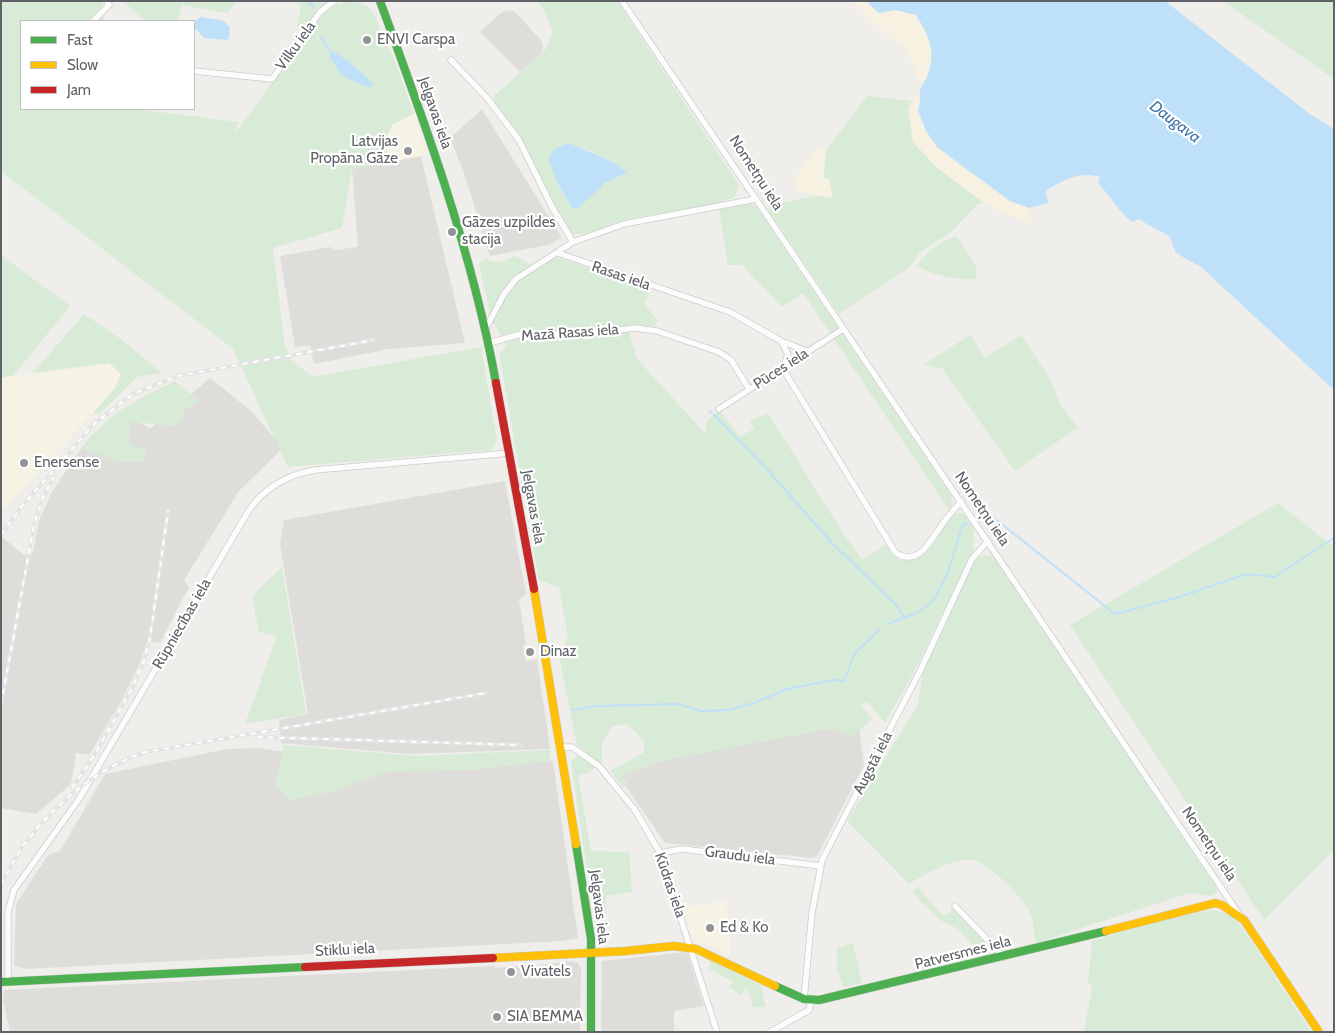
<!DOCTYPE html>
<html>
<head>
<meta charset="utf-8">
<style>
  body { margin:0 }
  #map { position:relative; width:1335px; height:1033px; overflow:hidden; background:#efeeea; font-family:Cabin,sans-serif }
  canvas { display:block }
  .frame { position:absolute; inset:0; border:2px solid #5f6368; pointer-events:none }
  .legend { position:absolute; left:20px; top:20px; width:175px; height:90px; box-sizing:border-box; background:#fff; border:1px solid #bfc1c3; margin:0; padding:6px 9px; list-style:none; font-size:15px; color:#5f6368 }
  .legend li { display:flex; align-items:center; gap:10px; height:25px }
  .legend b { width:25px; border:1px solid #bfc1c3 }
</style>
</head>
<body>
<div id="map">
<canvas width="1335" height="1033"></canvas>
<div class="frame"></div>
<ul class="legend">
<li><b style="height:6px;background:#4caf50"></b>Fast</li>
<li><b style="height:6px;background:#ffc107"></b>Slow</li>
<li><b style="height:6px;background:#c62828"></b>Jam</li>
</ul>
</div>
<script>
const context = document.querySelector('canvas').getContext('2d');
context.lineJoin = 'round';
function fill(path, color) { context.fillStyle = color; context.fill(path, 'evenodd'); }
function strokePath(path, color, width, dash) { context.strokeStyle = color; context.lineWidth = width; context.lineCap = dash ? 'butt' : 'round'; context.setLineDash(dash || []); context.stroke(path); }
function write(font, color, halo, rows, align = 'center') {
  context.font = font + ' Cabin,sans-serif'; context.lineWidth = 4.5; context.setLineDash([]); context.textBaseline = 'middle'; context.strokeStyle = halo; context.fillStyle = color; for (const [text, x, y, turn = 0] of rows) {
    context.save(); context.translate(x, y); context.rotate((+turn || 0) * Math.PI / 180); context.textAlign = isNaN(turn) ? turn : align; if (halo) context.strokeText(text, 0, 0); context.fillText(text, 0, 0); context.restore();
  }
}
fill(new Path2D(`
  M414 114 427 153 421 156 390 163 384 141 393 124Z
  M109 363 121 373 115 388 1 513V378Z
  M726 901 729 929 730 955 705 944 693 942 684 908Z`), '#f7f3e4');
fill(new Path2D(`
  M508 10 515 12 541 40 543 46 542 53 520 72 480 32 502 12Z
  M482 109 562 238 548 245 490 256 463 170 450 138Z
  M421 156 465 343 389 349 314 364 310 345 295 347 280 256 330 247 336 250 358 247 352 169Z
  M210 378 250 410 283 448 239 491 184 580 189 587 160 643 147 641 141 660 121 702 89 755 76 753 71 784 36 814 1 808V536L24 555 32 556 39 521 51 494 70 464 91 436 123 410 150 429Z
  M505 481 526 594 519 600 526 644 523 645 526 661 537 659 550 749 409 754 281 743 279 720 308 714 280 544 284 520Z
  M858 720 864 765 817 856 812 858 665 843 618 775 660 760Z
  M258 748 277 751 553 761 578 938 562 941 25 969 14 966 16 904 48 855 60 851 105 774 227 749Z
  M687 952 704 1006 674 1011V1032H601L602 961Z
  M570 961 578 963 581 968 580 1032H10L3 1000 4 990 494 966 496 968 517 966 518 968Z`), '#dfddda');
fill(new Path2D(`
  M1 1H102L104 19 107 21H21V109H136L239 122 235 134 319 17 333 6 346 2 360 3 368 7 373 13 393 57 414 114 393 124 384 141 390 163 352 169 342 228 273 248 285 347 291 360 313 377 481 347 497 441 490 450 288 467 233 349 1 171Z
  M123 1H237L227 13 182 5 178 21H145Z
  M293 1H328L302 29 297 26 301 5Z
  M537 1H617L739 185 735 197C699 211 660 211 622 221 605 226 589 236 570 234L523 143 495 103 493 97 545 50 553 31 544 10ZM578 146 613 162 627 172C609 178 589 197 572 208L558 184Z
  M1223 1H1334V79Z
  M867 96 912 101 908 109 935 166 984 203H979L951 232 918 254 910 267 839 314 768 210 771 205 821 195 833 199 829 179 823 178 826 151Z
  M749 203 756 206 951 495 952 504 949 510 803 293 782 307 742 265H728L719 210Z
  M957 237 976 266V279C956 280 933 276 917 265 927 253 941 239 957 237Z
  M1 255 70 306 13 376 1 378Z
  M515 256 537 268 553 259 560 258 650 289 645 305 657 320 655 328 627 326 637 359 705 433 707 421 719 410 740 436 754 429 750 421 768 413 843 533 862 560 886 544 898 559C921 567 940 532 952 516L957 513 964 514 974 530 973 551 912 676 885 723 867 702 860 705 872 719 854 736 828 729 663 761 622 775 628 785 624 788 610 771 643 753 645 742 627 724 612 726 602 744V765L577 746 559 656 568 637 559 587 539 580 499 353 507 347 491 318 479 264 485 259 499 263Z
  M84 314 121 339 162 373 137 377 98 415 94 412 115 388 121 374 109 363 33 373Z
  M970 335 985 357 1022 335 1049 378 1061 406 1078 427 1015 471 942 368 923 365Z
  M175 381 199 401 186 409 177 426 131 422 128 442 147 452 144 461 121 462 83 449C107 412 137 400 175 381Z
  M1278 503 1334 547V850L1264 920 1070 625Z
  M986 555 993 556 1216 887 1217 893 1211 896 1189 893 1036 943C1034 934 1034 922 1030 913 1025 899 984 858 969 859 946 861 928 873 909 884L847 821 918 704 923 672 973 563 978 557Z
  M282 567 306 714 245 724 277 636 259 632 252 596Z
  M284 745 416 756 549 750 551 761 472 770 388 772 330 792 289 800 275 784Z
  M578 755 595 767 589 773 578 775 591 851 629 852 632 892 606 896 605 937 597 938 571 761Z
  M917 887 944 916 954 909 990 947 979 951 958 929 938 919 912 892Z
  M1210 910C1225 911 1232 916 1242 927L1311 1032H1084L1092 988 1088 982 1092 941 1168 919Z
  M853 943 862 983 843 987 837 969V948Z
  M710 960 762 986 765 1007H753L748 990 744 988 742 996 728 986 734 982 709 969Z`), '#d8ebd6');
fill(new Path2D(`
  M851 1H866L879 13 896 10 916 15C931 39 938 56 923 84L917 76 909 53 872 22Z
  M920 90 921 102 918 110 951 159 1009 201 1029 208 1030 224 984 203 935 166 913 142 908 109Z
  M818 147 826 151 823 178 829 179 832 194 829 198 798 190 793 180Z`), '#f6f1e1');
fill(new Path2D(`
  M866 1H1165L1307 112 1334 129V390L1201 267 1176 253 1169 236 1138 219 1132 222C1118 211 1110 196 1098 183L1100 177C1081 171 1063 180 1046 191L1048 203 1029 208 1010 201 937 147 926 131 918 110C921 103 919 98 920 91 921 86 925 82 927 77 937 52 929 36 916 15L896 10 879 13Z
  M201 17 224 21 230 27 229 38 227 40 204 38 195 28V21Z
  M330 51C341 53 365 75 373 84L371 88 342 76 329 56Z
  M569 143 613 162 627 172 605 183 577 209 572 208 558 184 549 160C551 149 559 146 569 143Z`), '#bfe0f9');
strokePath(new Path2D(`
  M308 1 314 8
  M321 37 330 51
  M709 411 712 413
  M714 415 766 468 831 542 895 604 905 618
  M989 514 1115 614 1176 598 1247 574 1274 577 1334 538
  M887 624C900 619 915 616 926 607 946 592 954 548 963 525L967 523
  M572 710 598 706 678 704 701 711 729 710 754 703 787 689 833 680 844 681 855 653 879 630`), '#bfe0f9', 2);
const street = new Path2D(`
  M622 1 1241 917
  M93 21 109 5 107 1
  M451 60 487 98 519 140 552 207 573 242
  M194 71 272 79 320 12 334 1
  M558 253 730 312 781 341
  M486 328 504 294 516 279 573 242 624 224 756 199
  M489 343 525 333 582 335 635 328 657 331 719 352 731 360 749 389
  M783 369 895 552C917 568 930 542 941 526 947 517 954 510 961 501
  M783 369 788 354 781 341 807 351
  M719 409 843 329
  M562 747H572L599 766 635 810 660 853 717 1032
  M660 853 682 849 821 866
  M955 906 1004 957
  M8 982V912L14 890 79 799 249 510C265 487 287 475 315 470L510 453
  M804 999 812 913 822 860 920 671 972 559 988 541
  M770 1032 809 1010 811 1000`);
const fast = new Path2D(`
  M380 1C426 126 472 251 496 383
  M576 844 591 939V1032
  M1 982 305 967
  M775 986 804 999 819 1000 1106 931`);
const slow = new Path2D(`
  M534 589 576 844
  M1106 931 1215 903 1222 905 1244 920 1319 1032
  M493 958 626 951 674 946 696 949 775 986`);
const jam = new Path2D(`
  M496 383 534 589
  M305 967 493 958`);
strokePath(street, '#cbcccc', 7);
strokePath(fast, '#cacacb', 9);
strokePath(slow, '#cacacb', 9);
strokePath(jam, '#cacacb', 9);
strokePath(street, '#fdfcfc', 5.5);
strokePath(fast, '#4caf50', 8);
strokePath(slow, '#ffc107', 8);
strokePath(jam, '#c62828', 8);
const rail = new Path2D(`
  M1 535 22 506 95 423 133 394 178 376 373 340
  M1 705 34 525 43 498 54 477
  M257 737 521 745
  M72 788 95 754 131 690 144 661 150 638 168 511
  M36 829C68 795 101 766 146 752L486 693
  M1 884 22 847 41 824`);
strokePath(rail, '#e4e4e4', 4);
strokePath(rail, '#fff', 2, [5.5]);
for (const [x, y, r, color] of [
  [367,40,5,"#919496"],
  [408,151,5,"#919496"],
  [452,232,5,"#919496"],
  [24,463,5,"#919496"],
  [530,652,5,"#919496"],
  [710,928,5,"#919496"],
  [511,972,5,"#919496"],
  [497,1017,5,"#919496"]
]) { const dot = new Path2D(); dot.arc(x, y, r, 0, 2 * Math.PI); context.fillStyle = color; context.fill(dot); strokePath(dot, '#fff', 2); }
write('15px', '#5f6368', '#fff', [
  ["ENVI Carspa",377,40],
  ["Latvijas",398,142,"right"],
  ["Propāna Gāze",398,159,"right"],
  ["Gāzes uzpildes",462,223],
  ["stacija",462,240],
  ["Enersense",34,463],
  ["Dinaz",540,652],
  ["Ed & Ko",720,928],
  ["Vivatels",521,972],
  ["SIA BEMMA",507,1017]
], 'left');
write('15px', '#5f6368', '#fff', [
  ["Vilku iela",296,46,-54],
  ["Jelgavas iela",435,113,71],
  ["Nometņu iela",756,173,57],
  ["Rasas iela",621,276,19],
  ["Mazā Rasas iela",570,333,-4],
  ["Pūces iela",781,369,-33],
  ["Jelgavas iela",533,507,80],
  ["Nometņu iela",982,509,56],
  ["Rūpniecības iela",182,624,-60],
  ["Augstā iela",873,763,-63],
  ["Nometņu iela",1209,844,56],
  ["Graudu iela",740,856,7],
  ["Kūdras iela",670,885,71],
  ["Jelgavas iela",599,907,83],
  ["Stiklu iela",345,950,-3],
  ["Patversmes iela",963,953,-14]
]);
write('italic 16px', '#4174aa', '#fff', [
  ["Daugava",1175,122,37]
]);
</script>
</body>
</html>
